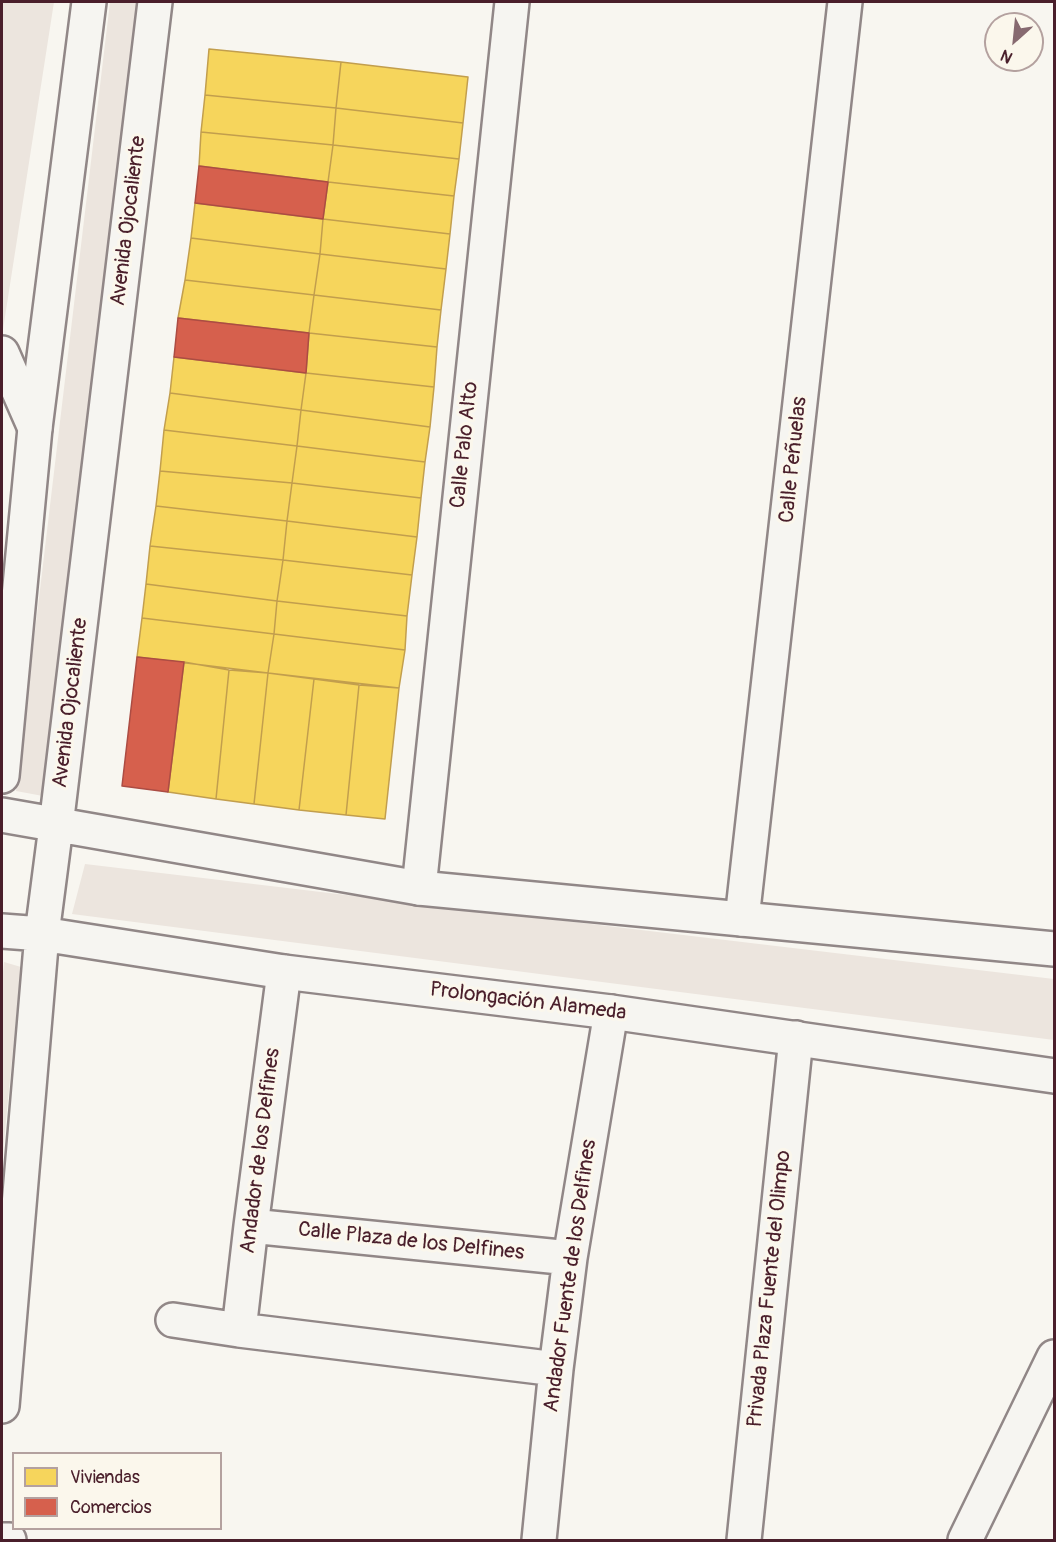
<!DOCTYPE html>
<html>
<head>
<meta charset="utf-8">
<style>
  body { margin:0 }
  #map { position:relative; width:1056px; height:1542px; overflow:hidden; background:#f8f6f0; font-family:Pangolin,sans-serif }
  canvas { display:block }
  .frame { position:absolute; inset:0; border:3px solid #4a1f2b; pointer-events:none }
  .legend { position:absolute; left:12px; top:1452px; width:210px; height:78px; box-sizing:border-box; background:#fbf7ec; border:2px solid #b4a19f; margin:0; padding:8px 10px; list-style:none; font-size:18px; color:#4a1f2b }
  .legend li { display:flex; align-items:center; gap:12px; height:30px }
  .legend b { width:30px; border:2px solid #b4a19f }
  .north { position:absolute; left:984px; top:12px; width:60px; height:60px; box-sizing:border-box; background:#fbf7ec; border:2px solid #b4a19f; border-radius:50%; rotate:207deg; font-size:16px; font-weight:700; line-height:24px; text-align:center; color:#4a1f2b }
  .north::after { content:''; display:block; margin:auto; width:21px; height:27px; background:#876a70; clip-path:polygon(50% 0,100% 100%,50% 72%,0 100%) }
</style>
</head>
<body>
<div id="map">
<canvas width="1056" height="1542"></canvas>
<div class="frame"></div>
<ul class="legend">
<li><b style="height:16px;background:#f6d55c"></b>Viviendas</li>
<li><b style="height:16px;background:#d6604d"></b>Comercios</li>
</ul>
<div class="north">N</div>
</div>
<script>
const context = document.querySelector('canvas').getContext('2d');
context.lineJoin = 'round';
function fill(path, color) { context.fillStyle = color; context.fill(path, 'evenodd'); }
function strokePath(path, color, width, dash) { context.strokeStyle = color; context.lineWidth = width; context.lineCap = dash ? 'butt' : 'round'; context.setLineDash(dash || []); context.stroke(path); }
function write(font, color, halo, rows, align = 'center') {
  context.font = font + ' Pangolin,sans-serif'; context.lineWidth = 6; context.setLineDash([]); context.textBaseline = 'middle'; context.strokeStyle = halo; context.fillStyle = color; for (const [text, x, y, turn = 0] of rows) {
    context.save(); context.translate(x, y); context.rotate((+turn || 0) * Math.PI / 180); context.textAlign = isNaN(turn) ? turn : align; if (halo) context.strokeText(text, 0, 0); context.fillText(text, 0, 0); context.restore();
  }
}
fill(new Path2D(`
  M2 2H54L2 336Z
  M110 2H137L43 796 16 791Z
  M85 864 1054 979V1040L72 914Z
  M4 962 21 967 2 1162V982Z`), '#ece5de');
const homes = new Path2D(`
  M209 49 341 62 336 108 205 95Z
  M341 62 468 77 463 123 336 108Z
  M205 95 336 108 333 145 201 132Z
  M336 108 463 123 459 159 333 145Z
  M201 132 333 145 328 182 199 166Z
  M333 145 459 159 454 196 328 182Z
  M328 182 454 196 450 234 323 219Z
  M195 203 323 219 320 254 191 238Z
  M323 219 450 234 446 269 320 254Z
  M191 238 320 254 314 295 185 280Z
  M320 254 446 269 441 310 314 295Z
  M185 280 314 295 309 333 178 318Z
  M314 295 441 310 437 347 309 333Z
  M309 333 437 347 434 387 306 373Z
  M174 357 306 373 301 410 170 393Z
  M306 373 434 387 430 427 301 410Z
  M170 393 301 410 297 446 164 430Z
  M301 410 430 427 425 462 297 446Z
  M164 430 297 446 292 483 160 471Z
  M297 446 425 462 421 498 292 483Z
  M160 471 292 483 287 521 156 506Z
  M292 483 421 498 417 537 287 521Z
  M156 506 287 521 283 560 150 546Z
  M287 521 417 537 412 575 283 560Z
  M150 546 283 560 277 601 146 584Z
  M283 560 412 575 407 616 277 601Z
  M146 584 277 601 274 634 142 618Z
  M277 601 407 616 405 650 274 634Z
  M142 618 274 634 268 673 137 657Z
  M274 634 405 650 399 688 268 673Z
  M184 662 229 670 216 799 168 792Z
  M229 670 268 673 254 804 216 799Z
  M268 673 314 679 299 810 254 804Z
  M314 679 359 685 346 815 299 810Z
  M359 685 399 688 385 819 346 815Z`);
fill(homes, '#f6d55c');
strokePath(homes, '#c29e4d', 1.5);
const shops = new Path2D(`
  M199 166 328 182 323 219 195 203Z
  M178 318 309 333 306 373 174 357Z
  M137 657 184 662 168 792 122 786Z`);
fill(shops, '#d6604d');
strokePath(shops, '#ac4c43', 1.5);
const minor = new Path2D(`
  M2 353 35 428
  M419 888 512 2
  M742 919 845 2
  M251 1226 570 1258
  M173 1320 239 1330 556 1369
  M239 1330 251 1226 284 972
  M2 1540H9
  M539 1540 556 1369 570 1258 611 1012
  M744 1540 796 1038
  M965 1540 1054 1357`);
const major = new Path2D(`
  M2 776 35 428 89 2
  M2 815 419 888 1054 949
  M2 931 42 934 284 972 611 1012 1054 1076
  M2 1406 42 934 56 826 155 2`);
strokePath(minor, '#918787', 38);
strokePath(major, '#918787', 38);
strokePath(minor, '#f6f5f1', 33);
strokePath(major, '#f6f5f1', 33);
write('21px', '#4a1f2b', '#fbf7ec', [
  ["Avenida Ojocaliente",129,221,-83],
  ["Calle Palo Alto",465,445,-84],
  ["Calle Peñuelas",794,460,-84],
  ["Avenida Ojocaliente",71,703,-83],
  ["Prolongación Alameda",528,1002,7],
  ["Andador de los Delfines",261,1151,-83],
  ["Calle Plaza de los Delfines",411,1242,6],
  ["Andador Fuente de los Delfines",571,1276,-82],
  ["Privada Plaza Fuente del Olimpo",770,1289,-84]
]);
</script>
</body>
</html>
